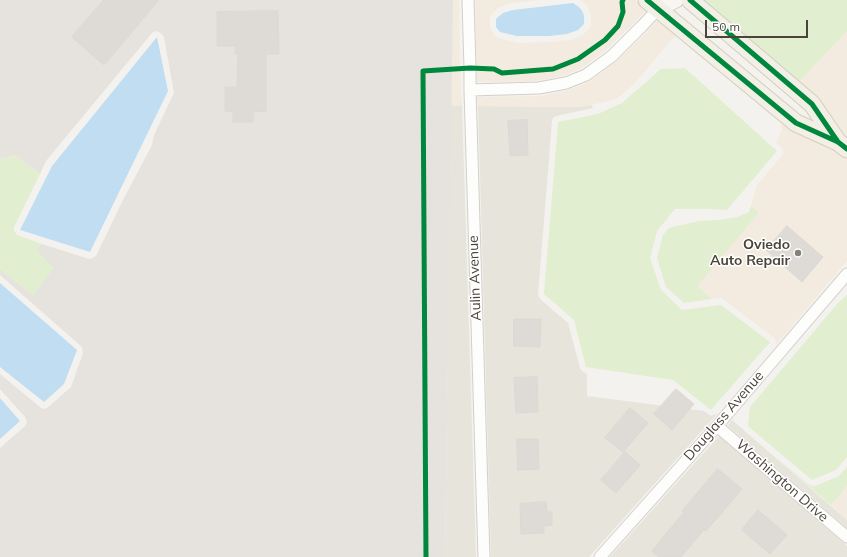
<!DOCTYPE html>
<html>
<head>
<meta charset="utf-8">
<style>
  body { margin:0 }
  #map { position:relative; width:847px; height:557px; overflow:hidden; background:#f4f2ee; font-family:Mulish,sans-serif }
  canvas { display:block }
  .scale { position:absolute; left:705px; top:20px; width:103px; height:18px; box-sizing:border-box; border:2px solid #4b4439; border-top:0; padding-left:5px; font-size:12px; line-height:14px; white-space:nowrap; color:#4b4439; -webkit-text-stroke:3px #fff; paint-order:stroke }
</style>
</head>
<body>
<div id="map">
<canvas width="847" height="557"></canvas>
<div class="scale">50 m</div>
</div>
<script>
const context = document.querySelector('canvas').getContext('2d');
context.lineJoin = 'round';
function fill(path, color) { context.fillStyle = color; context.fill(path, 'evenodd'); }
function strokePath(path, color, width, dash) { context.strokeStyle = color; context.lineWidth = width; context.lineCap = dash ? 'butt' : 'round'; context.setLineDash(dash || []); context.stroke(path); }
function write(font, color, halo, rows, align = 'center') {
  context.font = font + ' Mulish,sans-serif'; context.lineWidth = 3; context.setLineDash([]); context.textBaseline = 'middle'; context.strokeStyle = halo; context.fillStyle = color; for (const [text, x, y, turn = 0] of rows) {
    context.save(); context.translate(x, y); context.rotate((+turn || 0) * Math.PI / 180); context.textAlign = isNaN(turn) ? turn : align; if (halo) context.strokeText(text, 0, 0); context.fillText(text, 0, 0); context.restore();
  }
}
fill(new Path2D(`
  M462 105 476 557H445L451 106Z
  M592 105 593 108 556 116 553 118 552 121 538 295 540 299 568 323 580 368 582 371 587 374V396L704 411 711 416 718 413 589 557H491L478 106 581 107Z
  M732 420 847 520V528L728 426Z
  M719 436 847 546V557H610Z`), '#e7e4dc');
fill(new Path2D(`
  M453 0H459L460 67 462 105 451 106Z
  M475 0H540L511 3 498 8 490 16V28L495 36 498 38 518 43 550 42 570 40 581 36 589 29 591 25V15L586 4 580 0H636L647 9 637 20 606 50 582 68 563 76 537 81 477 82Z
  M659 19 677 34 633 85 618 98 613 100 581 107 478 106 477 97 542 96 568 90 589 82 617 61 648 31Z
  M847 31V138L843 136 798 83Z
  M783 121 833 147 836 152 838 151 847 158V261L776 345V341L773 337 724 300 721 298 712 299 696 286 759 213 751 206 757 185 783 154V150L781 147 776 143 782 130 781 127Z
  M847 486V520L831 505Z`), '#f3ebdf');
fill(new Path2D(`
  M0 0H453L445 557H0V448L25 426 27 422 25 417 0 389V374L40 407 43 409 47 408 71 387 83 353 82 347 0 275V269L33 295 36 249 42 244 89 259 93 258 96 256 122 202 152 145 154 135 174 93 164 37 161 33 155 31 152 33 46 161 40 174 15 155 0 159Z`), '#e6e2de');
fill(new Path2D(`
  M705 0H847V31L798 83 703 2Z
  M685 68 777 151 727 210 707 209H675L657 231 650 258 661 290 682 310 721 305 770 342 711 410 673 380 586 367 574 320 544 294 558 122 598 114 622 103 661 69Z
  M15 155 40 174 14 227V231L17 235 42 244 36 249 54 268 33 296 0 269V159Z
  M751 206 759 213 697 286 712 299 684 303 666 287 657 258 663 235 669 228 699 221 719 220 737 217 749 212Z
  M847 295V457L836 470 812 480 748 426 750 407 838 303Z
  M755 440 808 484 812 486H815L839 476 847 467V486L831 505Z`), '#e1eecf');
fill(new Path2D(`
  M573 3C583 9 585 13 584 24L578 30 567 34 549 36H517L500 32 496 27V19L503 13 513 10Z
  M157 37 168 91 90 252 20 230 52 166Z
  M0 283 77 350 64 384 44 402 0 367Z
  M0 398 20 421 0 439Z`), '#c0ddf1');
const building = new Path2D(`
  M104 0H159L104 65 72 37Z
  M278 11 279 54H266V111L253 112V122H233V112L225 111V87H237L238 54H235V46H217V12Z
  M527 120 528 155 510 156 508 121Z
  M787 226 823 257 802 282 766 250Z
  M514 319H541L540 347 514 346Z
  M537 377 538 412 516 413 514 378Z
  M676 389 694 404 672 430 654 414Z
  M630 408 648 423 623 452 605 438Z
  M517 439H538L539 469 518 470Z
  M625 452 640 465 616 493 601 480Z
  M718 469 742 489 706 531 704 530 681 557H659L652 551 684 512 682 511Z
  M546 502 547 512H552V525L544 526V533L521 534 520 504Z
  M758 510 787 535 770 554 742 530Z`);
fill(building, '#dedbd6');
strokePath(building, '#dcd9d4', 1);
const street = new Path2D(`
  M468 0 470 68V90L484 557
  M470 90 539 88 566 83 586 75 612 56 642 26 658 9
  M717 426 847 537
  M600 557 717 426 847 274`);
const secondary = new Path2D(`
  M658 9 676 0`);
const primary = new Path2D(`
  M647 0 796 123 838 142 847 149
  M690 0 812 104 838 142`);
strokePath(street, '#d2d0cb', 13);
strokePath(secondary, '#d3cfc5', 17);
strokePath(primary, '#d6cebb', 19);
strokePath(street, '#fdfdfc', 11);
strokePath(secondary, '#f7f6f1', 15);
strokePath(primary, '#f2efe6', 17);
strokePath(new Path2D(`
  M647 0 796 123 838 142 847 149
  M690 0 812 104 838 142
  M426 557 423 71 470 68 494 69 502 73 553 69 578 59 605 40 618 26 623 12 622 2 623 0`), '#00873e', 5);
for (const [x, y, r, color] of [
  [798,253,4,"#868178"]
]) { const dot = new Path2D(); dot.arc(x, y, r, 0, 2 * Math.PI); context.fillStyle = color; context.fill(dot); strokePath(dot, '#fff', 1.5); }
write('bold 14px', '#4b4439', '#fff', [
  ["Oviedo",790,245],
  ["Auto Repair",790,261]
], 'right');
write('14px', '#4b4439', '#fff', [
  ["Aulin Avenue",475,278,-92],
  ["Douglass Avenue",724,416,-49],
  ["Washington Drive",782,481,41]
]);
</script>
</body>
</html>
